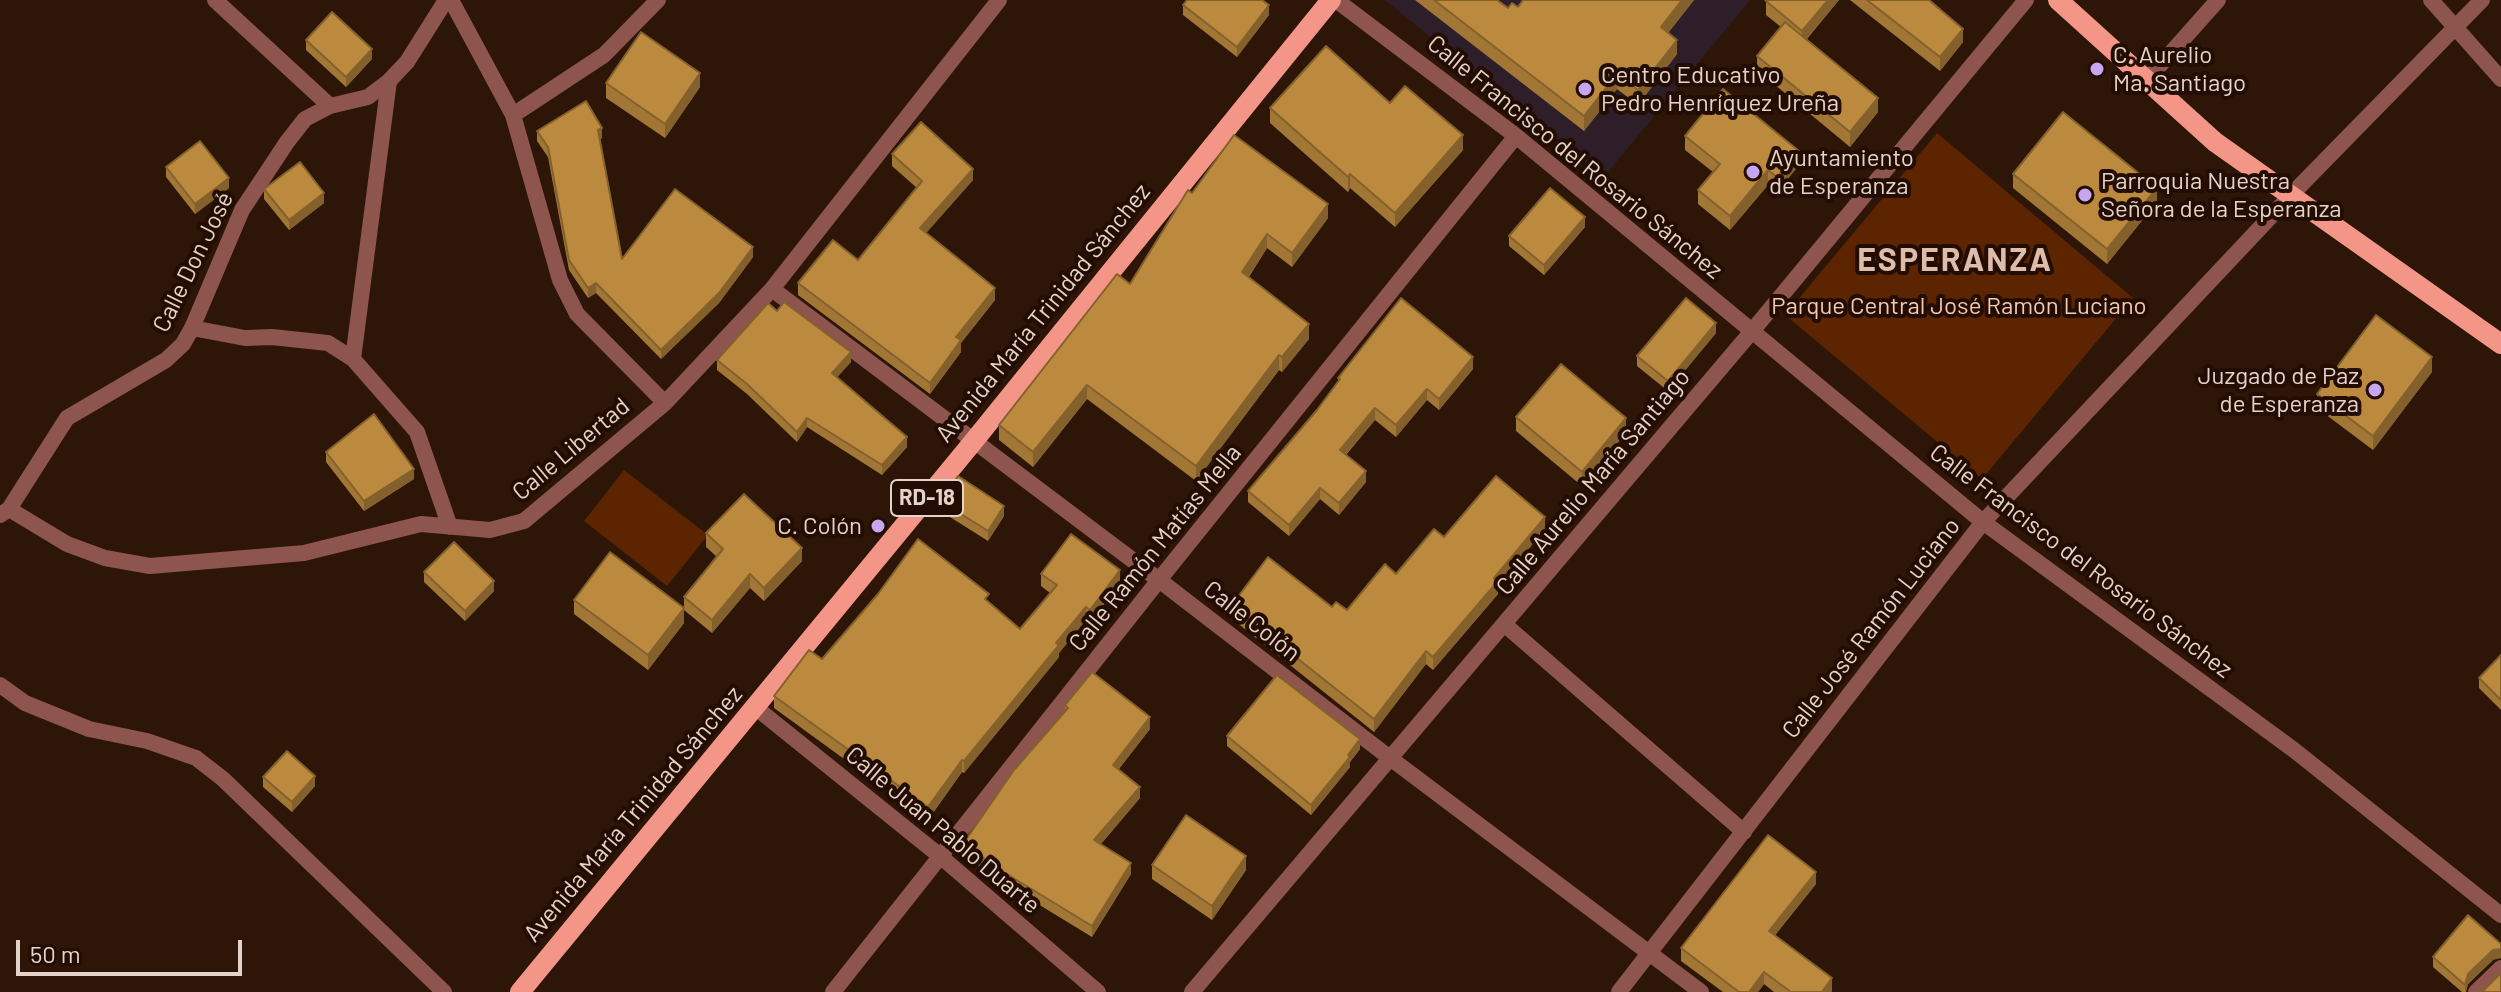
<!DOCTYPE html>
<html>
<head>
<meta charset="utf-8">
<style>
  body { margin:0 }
  #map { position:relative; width:2501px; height:992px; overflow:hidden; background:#2d1507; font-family:Barlow,sans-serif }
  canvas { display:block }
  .scale { position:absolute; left:16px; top:940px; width:226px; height:36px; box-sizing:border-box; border:4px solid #e4d3ca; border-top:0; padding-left:10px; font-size:24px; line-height:28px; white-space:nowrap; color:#e4d3ca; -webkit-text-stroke:6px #230c01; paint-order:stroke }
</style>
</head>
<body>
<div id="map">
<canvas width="2501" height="992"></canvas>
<div class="scale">50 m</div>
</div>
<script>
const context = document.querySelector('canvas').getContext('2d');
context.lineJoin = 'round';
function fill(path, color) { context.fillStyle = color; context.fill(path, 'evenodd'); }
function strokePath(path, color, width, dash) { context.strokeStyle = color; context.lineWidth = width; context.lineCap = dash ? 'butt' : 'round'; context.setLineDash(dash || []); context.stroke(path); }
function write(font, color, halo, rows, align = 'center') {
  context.font = font + ' Barlow,sans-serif'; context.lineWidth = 8; context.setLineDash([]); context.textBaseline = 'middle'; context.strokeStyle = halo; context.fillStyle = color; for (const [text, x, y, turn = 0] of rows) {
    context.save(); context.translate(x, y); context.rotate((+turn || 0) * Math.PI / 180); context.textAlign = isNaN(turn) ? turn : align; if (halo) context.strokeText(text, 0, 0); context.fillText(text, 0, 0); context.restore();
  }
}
fill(new Path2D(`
  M1385 0H1750L1603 178Z`), '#2d1e29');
fill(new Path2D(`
  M1937 133 2133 298 1982 479 1785 315Z
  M624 470 708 535 667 586 584 521Z`), '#5c2500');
strokePath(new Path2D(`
  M215 0 330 106
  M451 0 513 115 560 280 577 314 665 403
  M1336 0 1516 136 1983 522 2294 750 2501 915
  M2431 0 2501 79
  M2146 81 2218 0
  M513 115 604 55 658 0
  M772 289 1159 580 1390 758 1701 992
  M192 328 245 338 272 337 328 343 353 359 417 432 450 527
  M353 359 389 81
  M9 509 67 418 166 360 183 344 192 328 242 210 287 142 305 119 330 106 368 97 389 81 407 62 446 0
  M0 515 9 509 67 544 105 558 150 566 304 553 421 524 490 530 524 521 665 403 772 289 999 0
  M1504 624 1744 832
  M0 685 25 703 89 729 147 741 196 758 223 779 444 992
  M755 707 940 856 1098 992
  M833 992 1159 580 1516 136
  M1192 992 1753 330 2026 0
  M1619 992 1983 522 2291 195 2482 0
  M2476 992 2501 968`), '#8d554d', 16);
strokePath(new Path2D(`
  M2058 0 2215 142 2501 344
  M520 992 973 442 1331 0`), '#f39687', 20);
fill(new Path2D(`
  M1415 0H1497L1508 8 1518 7 1523 0H1694L1668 33 1677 54 1638 105 1617 89 1584 131Z
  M1764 0H1839L1807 39 1878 112 1850 147 1757 70V56L1781 27 1766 15V2Z
  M1850 0H1929L1963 42 1940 71Z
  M1183 5 1269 15 1237 57 1183 15Z
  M306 40 372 59 346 87 306 50Z
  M606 83 700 87 665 138 606 98Z
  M1390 103 1463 150 1395 227 1350 188 1348 192 1270 123V108Z
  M537 131 602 138 600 139 622 259 753 257 719 303 661 359 596 293 588 298 569 270 548 157 537 141Z
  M1685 136 1799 165 1777 192 1768 185 1730 230 1698 204V190L1713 172 1685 150Z
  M892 154 973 180 926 233 995 300 961 343V352L930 394 798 295V283L858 260 917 188 892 166Z
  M166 167 229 188 195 214 166 177Z
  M2013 174 2157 202 2107 264 2013 188Z
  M264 189 324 203 289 230 264 199Z
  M1192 193 1328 218 1292 267 1267 248 1249 277 1309 339 1282 372 1279 370 1196 481 1087 399 1033 467 999 440V425L1130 284Z
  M1585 227 1544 275 1509 246V236Z
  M777 311 851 362 837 377 907 447 882 475 807 427 797 442 747 394 717 370V360Z
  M1716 333 1668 391 1637 366V356Z
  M1473 369 1439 410 1427 400 1396 437 1375 420 1346 455 1366 482 1339 515 1320 499 1289 536 1248 502V491L1317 410 1338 382V378Z
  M2432 372 2373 450 2317 408V394Z
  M1516 417 1626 433 1582 486 1516 431Z
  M326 452 414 479 364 511 326 462Z
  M942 502 1004 516 988 541 942 512Z
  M1545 529 1498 586V594L1433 670 1426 664 1374 732 1231 618V606L1332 607 1347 610 1444 537Z
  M706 533 802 561 764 601 750 588 712 633 684 610V597L717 557 706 547Z
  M424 572 494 591 465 621 424 582Z
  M1041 574 1120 583 1090 623 1086 620 1059 653V657L964 773 962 772 928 820 774 708V696L822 659 878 594 989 603 1020 629 1050 593 1041 586Z
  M574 600 684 623 648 670 574 614Z
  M2501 655V710L2479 688V678Z
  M1065 705 1150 729 1119 769 1140 798 1101 844 1131 874 1092 937 997 879 963 856V844L1065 711Z
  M1227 736 1360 749 1350 762V767L1311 815 1227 746Z
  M263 777 315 786 292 812 263 787Z
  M1152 865 1246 870 1212 920 1152 879Z
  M1816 884 1775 935 1832 991 1831 992H1774L1764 984 1758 992H1723L1681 961V948Z
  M2433 957 2493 960 2468 984 2466 992H2462L2433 967Z`), '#a27736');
fill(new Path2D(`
  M1682 0H1694L1661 42V27Z
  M1828 0H1839L1802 44V31Z
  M1269 5V15L1237 57V47Z
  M1963 29V42L1940 71V57Z
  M1677 40V54L1638 105V90Z
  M372 49V59L346 87V77Z
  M700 73V87L665 138V124Z
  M1617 74V89L1584 131V116Z
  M1878 98V112L1850 147V132Z
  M602 128V138L598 140V130Z
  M1463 135V150L1395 227V213Z
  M1799 151V165L1777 192V177Z
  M973 169V180L920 240V228Z
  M1768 170V185L1730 230V216Z
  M1350 174V188L1348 192V177Z
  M229 178V188L195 214V204Z
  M2157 188V202L2107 264V249Z
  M324 193V203L289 230V220Z
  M1328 204V218L1292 267V253Z
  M1585 217V227L1544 275V265Z
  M1267 234V248L1242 287V272Z
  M753 247V257L719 303 661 359V350Z
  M596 283V293L588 298V288Z
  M995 288V300L961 343V352L930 394V383L956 337Z
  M1716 323V333L1668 391V381Z
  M1309 324V339L1282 372V357Z
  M851 352V362L832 383V373Z
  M1279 355V370L1196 481V466Z
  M1473 357V369L1439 410V399Z
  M2432 357V372L2373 450V436Z
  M1087 385V399L1033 467V452Z
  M1427 389V400L1396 437V425Z
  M1375 408V420L1340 461V450Z
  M807 418V427L797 442V432Z
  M1626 418V433L1582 486V472Z
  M907 437V447L882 475V465Z
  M414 469V479L364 511V501Z
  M1366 471V482L1339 515V503Z
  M1320 488V499L1289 536V525Z
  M1004 506V516L988 541V531Z
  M1545 517V529L1498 586V594L1433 670V657L1494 578Z
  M802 548V561L764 601V588Z
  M1120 570V583L1090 623V610Z
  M750 574V588L712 633V620Z
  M494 581V591L465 621V611Z
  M1086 607V620L1059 653V657L964 773V761Z
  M684 608V623L648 670V655Z
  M1426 651V664L1374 732V719Z
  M1150 717V729L1113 776V765Z
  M1360 739V749L1350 762V767L1311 815V805Z
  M962 760V772L928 820V807Z
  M315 776V786L292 812V802Z
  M1140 787V798L1094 852V840Z
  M1246 856V870L1212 920V906Z
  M1131 863V874L1092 937V926Z
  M1816 872V884L1769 943V931Z
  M2501 949V958L2493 960 2468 984 2465 992V985L2468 974 2493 950Z
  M1764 972V984L1758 992H1749Z
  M1832 978V991L1831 992H1822Z`), '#84612c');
const building = new Path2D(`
  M1187 0H1262L1269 5 1237 47 1183 5Z
  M1434 0H1497L1508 8 1512 3 1518 7 1523 0H1682L1661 27 1677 40 1638 90 1617 74 1584 116Z
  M1767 0H1828L1802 31 1766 1Z
  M1867 0H1929L1963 29 1940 57Z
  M332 12 372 49 346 77 306 40Z
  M1785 22 1878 98 1850 132 1757 56Z
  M641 32 700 73 665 124 606 83Z
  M1326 46 1390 103 1405 86 1463 135 1395 213 1350 174 1348 177 1270 108Z
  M1723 89 1799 151 1777 177 1768 170 1730 216 1698 190 1720 164 1685 136Z
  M586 101 602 128 598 130 622 259 675 189 753 247 719 293 661 350 596 283 588 288 569 260 548 147 537 131Z
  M2063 112 2157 188 2107 249 2013 174Z
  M921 122 973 169 920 228 995 288 956 337 961 340 930 383 798 283 833 240 858 260 922 181 892 154Z
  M1234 135 1328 204 1292 253 1267 234 1242 272 1309 324 1282 357 1279 355 1196 466 1087 385 1033 452 999 425 1117 274 1130 284 1188 190 1192 193Z
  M200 141 229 178 195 204 166 167Z
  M300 162 324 193 289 220 264 189Z
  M1550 188 1585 217 1544 265 1509 236Z
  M1401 298 1473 357 1439 399 1427 389 1396 425 1375 408 1340 450 1366 471 1339 503 1320 488 1289 525 1248 491 1317 410 1340 379 1338 378Z
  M1686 298 1716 323 1668 381 1637 356Z
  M784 302 851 352 832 373 907 437 882 465 807 418 797 432 747 384 717 360 768 303 777 311Z
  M2376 315 2432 357 2373 436 2317 394Z
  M1561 364 1626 418 1582 472 1516 417Z
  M374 414 414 469 364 501 326 452Z
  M958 476 1004 506 988 531 942 502Z
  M1496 476 1545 517 1494 578 1498 581 1433 657 1426 651 1374 719 1231 606 1268 557 1332 607 1336 602 1347 610 1385 564 1396 574 1434 529 1444 537Z
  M744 494 802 548 764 588 750 574 712 620 684 597 723 549 706 533Z
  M1071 534 1120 570 1090 610 1086 607 1056 643 1059 645 964 761 962 760 928 807 774 696 809 650 822 659 878 594 918 539 989 594 985 599 1020 629 1057 585 1041 574Z
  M454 542 494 581 465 611 424 572Z
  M610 552 684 608 648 655 574 600Z
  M2501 655V700L2479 678Z
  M1092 672 1150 717 1113 765 1140 787 1094 840 1131 863 1092 926 997 868 963 844 1014 770 1068 708 1065 705Z
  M1277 675 1360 739 1348 755 1350 757 1311 805 1227 736Z
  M287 751 315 776 292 802 263 777Z
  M1186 815 1246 856 1212 906 1152 865Z
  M1768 835 1816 872 1769 931 1832 978 1822 992H1791L1764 972 1749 992H1739L1681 948Z
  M2468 915 2501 944V949L2493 950 2468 974 2465 985 2433 957Z
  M2501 973V992H2477L2484 990Z`);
fill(building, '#bc8a3f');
strokePath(building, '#84612c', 2);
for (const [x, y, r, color] of [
  [2097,69,8,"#c6a6f0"],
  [1585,89,8,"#c6a6f0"],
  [1753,172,8,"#c6a6f0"],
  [2085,195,8,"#c6a6f0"],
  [2375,390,8,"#c6a6f0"],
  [878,526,8,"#c6a6f0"]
]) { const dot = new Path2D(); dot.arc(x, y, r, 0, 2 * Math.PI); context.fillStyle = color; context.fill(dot); strokePath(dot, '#230c01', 3); }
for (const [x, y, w] of [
  [927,498,72]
]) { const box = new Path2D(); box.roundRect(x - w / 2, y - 18, w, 36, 6); context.fillStyle = '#230c01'; context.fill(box); strokePath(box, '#e4d3ca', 2); }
write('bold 22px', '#e4d3ca', null, [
  ["RD-18",927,498]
]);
write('24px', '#e4d3ca', '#230c01', [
  ["C. Aurelio",2113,55],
  ["Ma. Santiago",2113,83],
  ["Centro Educativo",1601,75],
  ["Pedro Henríquez Ureña",1601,103],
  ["Ayuntamiento",1769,158],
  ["de Esperanza",1769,186],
  ["Parroquia Nuestra",2101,181],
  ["Señora de la Esperanza",2101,209],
  ["Juzgado de Paz",2359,376,"right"],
  ["de Esperanza",2359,404,"right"],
  ["C. Colón",862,526,"right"]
], 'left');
write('24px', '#e4d3ca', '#230c01', [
  ["Calle Francisco del Rosario Sánchez",1575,157,39],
  ["Calle Don José",193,262,-64],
  ["Avenida María Trinidad Sánchez",1043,313,-51],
  ["Calle Libertad",571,449,-40],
  ["Calle Aurelio María Santiago",1593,482,-50],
  ["Calle Ramón Matías Mella",1155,548,-51],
  ["Calle Francisco del Rosario Sánchez",2081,561,37],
  ["Calle Colón",1252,621,38],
  ["Calle José Ramón Luciano",1871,628,-52],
  ["Avenida María Trinidad Sánchez",633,814,-50],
  ["Calle Juan Pablo Duarte",943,830,40]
]);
write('24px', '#f2c9b2', '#230c01', [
  ["Parque Central José Ramón Luciano",1959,306]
]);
context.letterSpacing = '2px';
write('bold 32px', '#ddbcaa', '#230c01', [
  ["ESPERANZA",1955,260]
]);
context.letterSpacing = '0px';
</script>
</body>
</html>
